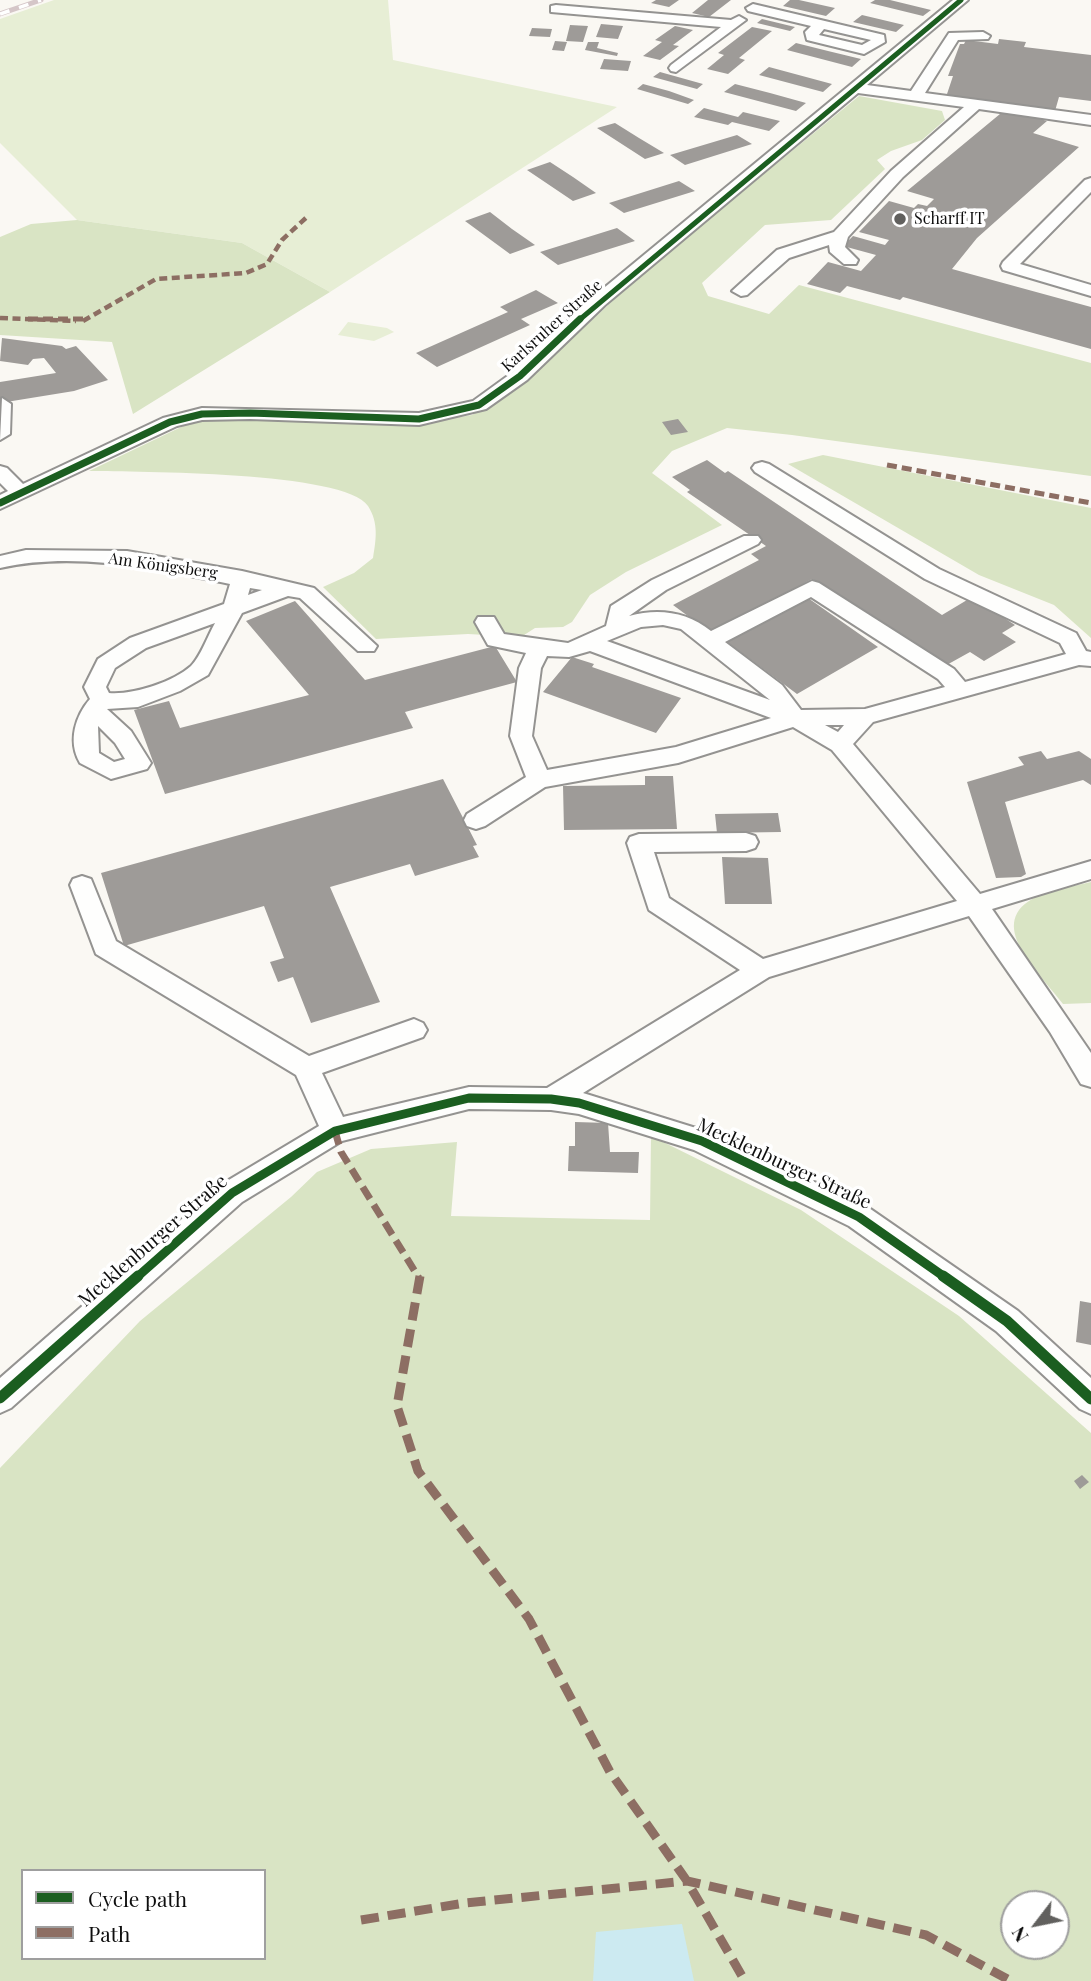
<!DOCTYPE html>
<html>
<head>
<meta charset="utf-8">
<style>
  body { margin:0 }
  #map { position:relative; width:1091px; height:1981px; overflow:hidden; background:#faf8f3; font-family:"Playfair Display",serif }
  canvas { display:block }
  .legend { position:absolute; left:21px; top:1869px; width:245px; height:91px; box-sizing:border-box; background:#fff; border:2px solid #9f9f9f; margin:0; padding:9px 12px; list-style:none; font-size:21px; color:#0e0e0e }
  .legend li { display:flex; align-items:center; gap:14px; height:35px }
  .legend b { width:35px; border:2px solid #9f9f9f }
  .north { position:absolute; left:1000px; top:1890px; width:70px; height:70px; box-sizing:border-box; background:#fff; border:2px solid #9f9f9f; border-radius:50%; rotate:238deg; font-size:19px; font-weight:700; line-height:28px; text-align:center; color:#0e0e0e }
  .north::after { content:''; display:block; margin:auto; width:24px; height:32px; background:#61605e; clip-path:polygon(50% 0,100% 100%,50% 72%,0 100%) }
</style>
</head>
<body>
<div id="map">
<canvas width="1091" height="1981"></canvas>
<ul class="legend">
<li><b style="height:9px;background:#1b5e20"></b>Cycle path</li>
<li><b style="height:9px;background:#8d6e63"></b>Path</li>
</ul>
<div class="north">N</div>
</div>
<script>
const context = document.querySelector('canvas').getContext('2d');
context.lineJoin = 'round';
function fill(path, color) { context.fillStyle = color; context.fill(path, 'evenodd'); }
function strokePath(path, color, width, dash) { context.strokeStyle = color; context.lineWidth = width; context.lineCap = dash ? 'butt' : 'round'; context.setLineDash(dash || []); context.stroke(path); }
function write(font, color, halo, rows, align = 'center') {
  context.font = font + ' "Playfair Display",serif'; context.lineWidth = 7; context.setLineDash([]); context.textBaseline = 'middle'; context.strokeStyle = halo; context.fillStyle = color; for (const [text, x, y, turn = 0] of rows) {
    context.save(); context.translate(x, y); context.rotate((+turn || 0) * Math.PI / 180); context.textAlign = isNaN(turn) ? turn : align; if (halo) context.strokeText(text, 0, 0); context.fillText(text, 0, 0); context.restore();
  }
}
fill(new Path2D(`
  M54 0H388L393 60 617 107 330 292 242 243 77 220 0 143V19Z
  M348 322 387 328 394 332 374 341 338 335Z`), '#e7eed5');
fill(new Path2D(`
  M859 96 942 111 945 120 922 140 891 151 877 160 885 169 831 220 765 225 702 283 708 296 769 314 799 285 1091 363V476L792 435 727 428 672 451 652 473 722 525 626 572 590 595 572 622 563 627 535 628 521 637 468 634 376 639 323 587 354 573 373 558C376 540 379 523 368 506 345 471 136 472 89 471L202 417 415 424 472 415 527 381 637 278Z
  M77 220 242 243 330 292 133 414 112 342 0 335V237L31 224Z
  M823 455 1091 508V638L1054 605 979 575 788 464Z
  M1091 882V1003L1063 1004C1040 973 981 922 1038 896 1054 889 1074 886 1091 882Z
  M651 1136 801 1210 959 1316 1091 1433V1981H0V1468L140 1321 291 1197 317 1172 371 1149 457 1142 451 1216 650 1220ZM23 1871H264V1958H23ZM1014 1904H1056V1946H1014Z`), '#d9e4c4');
fill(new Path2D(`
  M682 1924 694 1981H593L596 1932Z`), '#cceaf1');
fill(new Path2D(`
  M656 0H679L669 7 651 3Z
  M708 0H731L709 17 692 13Z
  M790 0H799L835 8 826 16 783 6Z
  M875 0H890L931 10 923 16 870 3Z
  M862 15 904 25 896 32 853 22Z
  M762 19 795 27 790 31 757 23Z
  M601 24 623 26 618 39 596 37Z
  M570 25 588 26 583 42 566 41Z
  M675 26 693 30 673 45 679 46 660 60 643 56 662 42 655 40Z
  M752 27 772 31 739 58 745 60 728 74 707 69 724 55 718 53Z
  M532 28 552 29 550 37 529 36Z
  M999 39 1026 42 1024 47 1091 55V101L1059 97 1055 111 946 97 953 76H948L960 44H964L966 40 998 44Z
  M555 41 567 42 564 51 552 50Z
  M588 42H599L597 48 618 53 617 56 585 50Z
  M796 43 828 51 861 59 852 67 787 50Z
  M604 59 631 61 628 71 600 69Z
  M769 67 832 84 823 92 759 75Z
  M660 72 703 84 697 89 653 77Z
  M643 84 669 91 694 100 688 104 637 89Z
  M735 84 770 93 806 103 796 111 724 92Z
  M704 108 738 117 743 112 780 121 769 131 732 122 728 125 694 117Z
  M1006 109 1047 121 1033 133 1079 147 977 238 952 269 1091 307V349L903 297 900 300 847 286 840 293 807 284 828 262 861 271 876 255 843 246 853 236 885 245 889 240 859 232 889 201 914 208 918 204 927 206 934 199 907 191Z
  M615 123 639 138 664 153 645 159 597 128Z
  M737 135 752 144 685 165 670 155Z
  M550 162 573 177 596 193 573 201 527 170Z
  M679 181 695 191 624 213 609 203Z
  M490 212 512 229 535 245 510 254 465 221Z
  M617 228 635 241 558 265 540 252Z
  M536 290 558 303 521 319 530 325 437 367 416 353 508 312 500 307Z
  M2 338 62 346 66 349 76 346 108 380 74 391 0 403V382L56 373 44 358 33 359 28 365 0 361Z
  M678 419 688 432 671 435 662 422Z
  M707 460 725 473 728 471 942 615 972 597 1015 625 1002 633 1016 642 984 661 970 652 943 667 812 579 711 633 673 605 759 560 751 554 766 546 687 492 690 490 672 477Z
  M808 598 878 647 797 694 727 642Z
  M295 601 365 680 495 646 517 682 405 712 413 728 165 794 134 710 169 701 180 728 309 695 246 621Z
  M572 657 594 664 592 667 681 698 656 733 543 692Z
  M1041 751 1047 759 1079 751 1091 759V785L1083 780 1005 802 1026 874 1021 877 996 878 967 782 1024 765 1018 757Z
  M645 776H673L677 829 564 830 563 786 645 785Z
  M443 779 477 845 473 846 479 857 415 876 410 864 330 887 380 1002 311 1023 293 977 278 982 270 962 284 958 264 906 124 946 101 873Z
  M778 813 781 832 717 833 715 814Z
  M722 857 768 858 772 904H725Z
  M575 1122 608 1123 610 1152H639L638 1173 568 1171 569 1146H575Z
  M1080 1301 1091 1303V1345L1076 1342Z
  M1082 1475 1089 1482 1080 1489 1074 1481Z`), '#9e9b98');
const minor = new Path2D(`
  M953 0H968L867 85 911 91 949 33 983 32 990 36 988 39 958 40 925 93 1091 115V125L979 109 903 177 848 237 845 247 858 260 856 264H844L830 252 829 245 789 258 747 295 741 296 732 291 777 250 834 232 891 171 964 107 858 93 605 305 527 380 486 409 419 425 250 419 202 420 177 426 0 509V495L8 491 0 483V466L7 468 23 484 163 418 202 408 419 413 473 401 513 372 593 297Z
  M753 4 884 35 885 42 864 54 807 40 805 32 811 26 748 11 746 8ZM824 29 871 40 862 45 819 35Z
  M556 5 731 20 739 16 746 20 676 72 671 71 669 68 671 65 721 27 551 12V6Z
  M1091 178V192L1020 264 1091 285V296L1003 270 1001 266 1003 262 1085 180Z
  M2 398 11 404 10 434 0 440Z
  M762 462 769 464 939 569 1076 633 1086 651 1091 652V666L1079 665 873 722 853 744 980 894 1091 861V879L992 909 1091 1053V1087L1081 1084 1050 1032 969 916 769 977 583 1093 712 1133 869 1208 1018 1311 1091 1378V1414L1080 1409 996 1331 849 1226 694 1150 579 1114 551 1110 469 1109 342 1141 242 1202 11 1408 0 1413V1378L222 1184 319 1126 296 1075 96 954 70 885 73 879 82 876 91 879 116 941 309 1056 414 1019 423 1023 427 1030 423 1037 322 1073 343 1117 469 1087 547 1088 740 970 649 910 627 843 630 837 639 834 746 833 755 836 758 842 755 848 746 851 654 852 669 898 763 959 957 901 832 750 793 727 678 763 545 787 485 826 476 829 467 826 464 820 467 814 526 777 510 736 519 668 526 653 488 645 475 622 478 617H494L504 634 568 643 606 626 611 606 652 580 744 536H758L761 540 758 544 666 590 629 616C659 608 687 612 711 631L812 581 819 583 954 669 965 682 1066 654 1060 643 925 579 755 472 752 468 755 464ZM811 597 938 679 945 687 865 709 801 710 782 685 725 642ZM663 625 681 629 770 700 607 641 641 627ZM590 651 771 718 676 747 547 770 532 736 541 668 547 656 569 657ZM825 725H844L838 732Z
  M26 550 127 551 242 571 314 588 377 646 374 651H358L300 598 288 596 242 613 208 675 180 691 138 707 107 709 131 731 151 763 147 769 111 779 80 763C67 741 76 715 90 699L84 687 98 659 130 638 224 604 230 584C155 569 76 551 0 568V556ZM250 588 262 590 248 595ZM215 623C208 635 201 656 191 666 173 682 133 695 109 693L106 687 115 668 146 648ZM98 726 115 743 125 759 114 762 99 753Z`);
strokePath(minor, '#949391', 4);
fill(minor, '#fefefd');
const rail = new Path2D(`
  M0 14 41 0`);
strokePath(rail, '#d5c6c8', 5);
strokePath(rail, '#fff', 3.5, [10]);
strokePath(new Path2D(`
  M0 318 76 321
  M83 321 156 279 246 273 267 264 282 240 308 216`), '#8d6e63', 4.5, [8, 4.5]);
strokePath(new Path2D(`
  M28 319H86
  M887 465 1091 503`), '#8d6e63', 5, [10, 5]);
strokePath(new Path2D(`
  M335 1131 341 1152 419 1278`), '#8d6e63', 7, [14, 7]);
strokePath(new Path2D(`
  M420 1276 397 1406 418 1471 529 1619 610 1772 687 1881 742 1976
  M361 1920 465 1903 687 1881 926 1935 1011 1981`), '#8d6e63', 9, [18, 9]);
strokePath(new Path2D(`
  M578 321 961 0`), '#1b5e20', 5);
strokePath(new Path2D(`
  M0 503 170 422 202 414 250 413 419 419 479 405 520 376 580 319`), '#1b5e20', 7);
strokePath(new Path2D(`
  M136 1278 232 1193 335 1131 469 1098 551 1099 579 1103 702 1141 859 1217 946 1278`), '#1b5e20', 9);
strokePath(new Path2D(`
  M943 1276 1007 1321 1091 1399
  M0 1398 138 1276`), '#1b5e20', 11);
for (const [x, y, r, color] of [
  [900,219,7,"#61605e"]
]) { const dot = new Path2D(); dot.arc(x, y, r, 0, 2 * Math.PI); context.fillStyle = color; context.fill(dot); strokePath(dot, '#fff', 2.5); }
write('16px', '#0e0e0e', '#fff', [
  ["Scharff IT",914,219]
], 'left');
write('16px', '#0e0e0e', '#fff', [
  ["Karlsruher Straße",552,326,-42],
  ["Am Königsberg",163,566,8]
]);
write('19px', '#0e0e0e', '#fff', [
  ["Mecklenburger Straße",784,1164,25],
  ["Mecklenburger Straße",153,1241,-41]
]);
</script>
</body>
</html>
